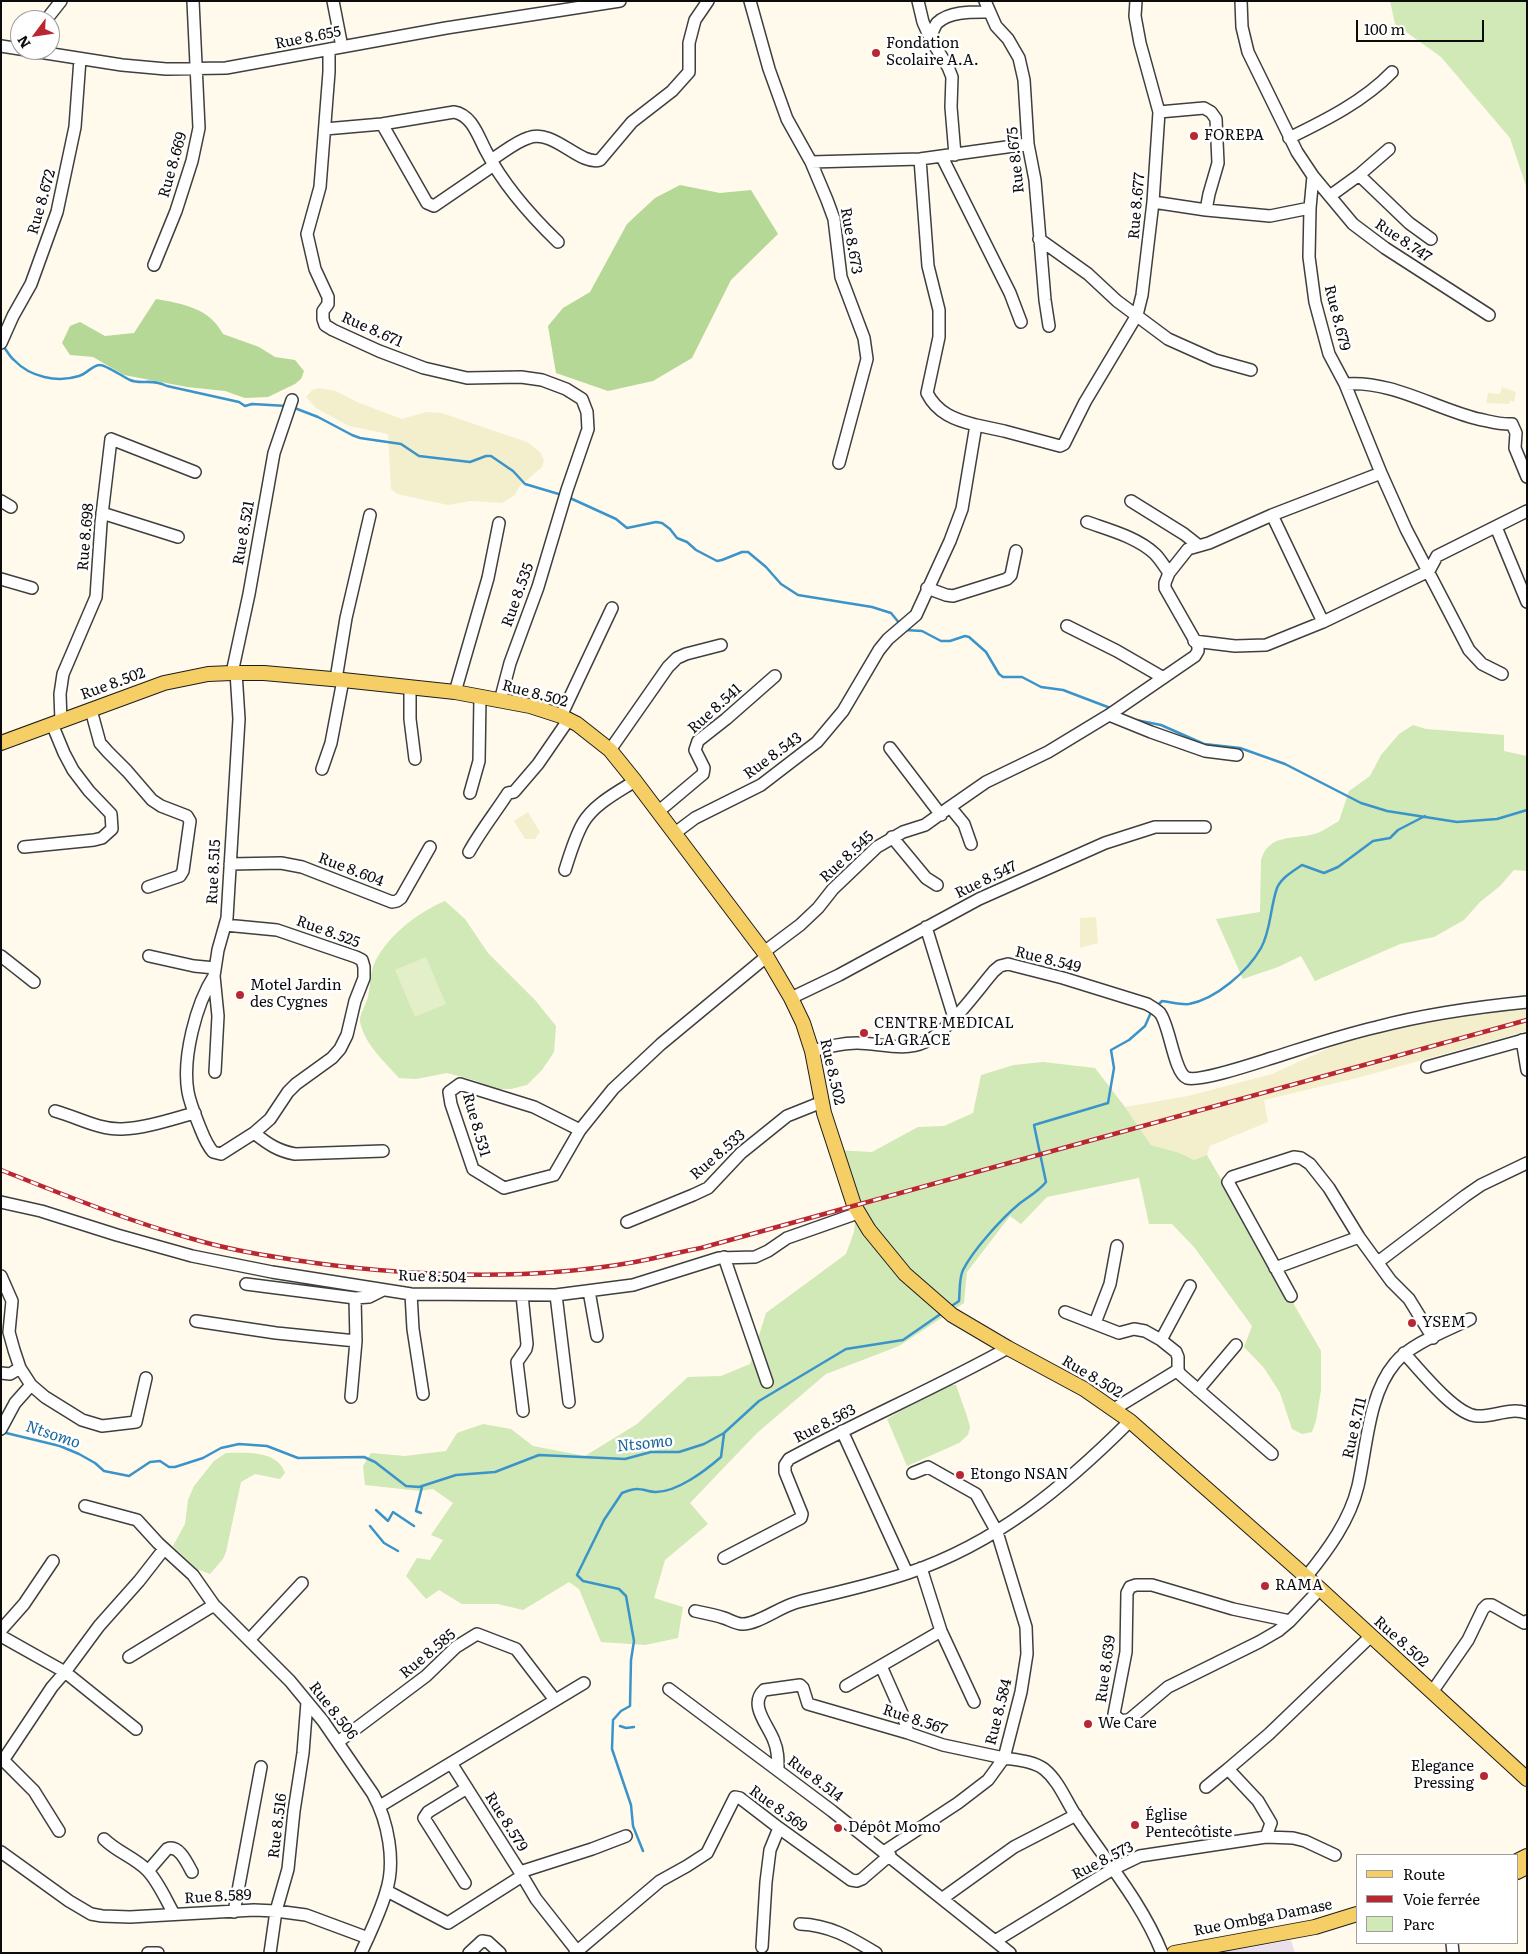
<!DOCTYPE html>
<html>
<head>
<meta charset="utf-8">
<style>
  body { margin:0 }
  #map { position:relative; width:1528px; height:1954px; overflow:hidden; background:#fffaec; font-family:Literata,serif }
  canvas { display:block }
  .frame { position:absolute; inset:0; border:2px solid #0c0c0c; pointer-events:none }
  .legend { position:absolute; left:1356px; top:1854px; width:162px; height:90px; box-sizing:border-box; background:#fff; border:1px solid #9e9e9e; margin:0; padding:6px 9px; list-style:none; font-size:15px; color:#0c0c0c }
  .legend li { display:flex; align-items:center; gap:10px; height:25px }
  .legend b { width:25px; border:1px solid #9e9e9e }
  .north { position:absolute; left:10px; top:10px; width:50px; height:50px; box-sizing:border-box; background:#fff; border:1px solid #9e9e9e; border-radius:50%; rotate:239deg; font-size:14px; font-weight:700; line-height:20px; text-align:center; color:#0c0c0c }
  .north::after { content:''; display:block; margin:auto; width:18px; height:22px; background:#b92832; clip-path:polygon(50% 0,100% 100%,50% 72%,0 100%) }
  .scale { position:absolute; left:1356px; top:20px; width:128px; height:22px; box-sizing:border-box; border:2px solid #0c0c0c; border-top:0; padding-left:6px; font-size:15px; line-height:18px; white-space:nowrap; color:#0c0c0c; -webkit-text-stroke:4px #fff; paint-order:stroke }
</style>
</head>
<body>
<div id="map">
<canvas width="1528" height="1954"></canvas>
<div class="frame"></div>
<ul class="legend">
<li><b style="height:6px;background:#f5cf65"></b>Route</li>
<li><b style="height:6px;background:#b92832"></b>Voie ferrée</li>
<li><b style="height:14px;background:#d1e8b7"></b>Parc</li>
</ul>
<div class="north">N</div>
<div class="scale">100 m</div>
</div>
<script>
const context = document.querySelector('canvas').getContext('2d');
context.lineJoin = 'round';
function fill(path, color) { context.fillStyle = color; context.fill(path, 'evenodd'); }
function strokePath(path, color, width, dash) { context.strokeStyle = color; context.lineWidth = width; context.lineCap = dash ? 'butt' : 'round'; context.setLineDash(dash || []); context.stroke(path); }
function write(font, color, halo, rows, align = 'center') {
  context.font = font + ' Literata,serif'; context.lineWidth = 5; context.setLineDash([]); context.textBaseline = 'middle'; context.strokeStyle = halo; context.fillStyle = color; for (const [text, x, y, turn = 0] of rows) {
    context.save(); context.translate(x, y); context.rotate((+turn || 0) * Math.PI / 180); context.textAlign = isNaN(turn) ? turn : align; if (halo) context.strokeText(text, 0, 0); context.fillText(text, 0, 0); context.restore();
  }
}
fill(new Path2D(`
  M1291 1940 1295 1953H1215L1253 1947Z`), '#e9e0eb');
fill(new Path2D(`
  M1502 387 1516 392 1514 402 1510 401 1509 404 1486 403 1488 393 1500 394Z
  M319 388 336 391 357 402 402 419 426 412 442 413 527 442 540 452 544 460 542 467 519 487 515 495 502 503 471 501 448 505 397 494 391 489 388 434 349 426 316 408 306 397 312 390Z
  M528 812 540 832 535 839H525L514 821Z
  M1096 917 1098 943 1080 948V918Z
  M1527 1002V1031L1361 1077 1264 1100 1268 1122 1210 1146 1207 1155 1194 1160 1180 1153 1151 1145 1125 1107 1188 1096 1272 1074 1377 1026Z`), '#f3efcd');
fill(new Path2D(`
  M1390 1H1527V189L1510 138 1441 57 1395 24Z
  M1413 725 1426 729 1504 735V751L1527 756V871L1514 870 1500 886 1480 902 1464 920 1434 937 1400 944 1315 981 1301 956 1278 967 1243 979 1216 919 1260 912 1261 860C1269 833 1293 840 1314 834 1323 832 1331 825 1339 821L1349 791 1370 776 1381 755 1399 734Z
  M445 901 465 919 488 953 535 1000 556 1026 554 1052 542 1070 527 1085 511 1089H492L477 1081 447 1073 416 1079 399 1078C384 1061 365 1045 360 1022 359 1015 366 1005 368 997 370 987 370 976 373 967 384 938 418 912 445 901Z
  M1043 1062 1095 1068 1125 1107 1151 1145 1180 1153 1194 1160 1207 1155 1321 1351V1390L1316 1421 1312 1432 1302 1434 1292 1429 1280 1393 1264 1368 1244 1347 1252 1326 1194 1247 1172 1224H1149L1139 1178 1047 1197 1021 1224 1010 1216 967 1272 964 1303 899 1346 826 1374 757 1433 690 1503 708 1524 665 1560 654 1598 683 1607 678 1638 645 1645 601 1642 579 1589 569 1582 523 1610 498 1604H462L439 1590 426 1599 406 1576 417 1558 430 1560 443 1540 431 1535 453 1503 433 1489 420 1491 365 1485 363 1466 371 1453 405 1456 446 1451 457 1433 483 1424 511 1429 533 1446 585 1456 637 1424 688 1377 721 1376 750 1364 766 1313 846 1254 854 1232 856 1210 835 1150 872 1152 918 1127 944 1126 973 1113 981 1075 1014 1065Z
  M945 1385H956L967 1416 970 1427 968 1435 959 1443 907 1466 887 1419Z
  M226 1453C246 1453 277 1450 285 1473L280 1479 255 1474 241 1482 226 1552 223 1559 210 1574 197 1569 173 1546 185 1524 188 1500 194 1486 214 1461Z`), '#d1e8b7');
fill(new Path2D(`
  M680 185 720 193 751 190 778 234 731 280 692 358 653 381 608 391 556 373 548 326 563 308 590 292 627 224 655 198Z
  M156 299C184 304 209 308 223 334L259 347 275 357 295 360 304 371 301 379 295 384 268 397 245 398 225 391 187 387 124 375 93 357 70 355 62 343 70 326 80 322 105 336 134 333Z`), '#b5d896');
fill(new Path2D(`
  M426 957 446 1004 415 1017 395 970Z`), '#e3efc8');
strokePath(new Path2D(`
  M2 345C7 350 9 356 14 360 30 377 57 383 79 376 86 374 92 366 99 365 105 364 123 377 130 380 141 385 152 378 167 386L239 402 245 406 252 404 287 406
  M292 407 318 417 352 435 360 438 401 444 419 456 470 462 486 456H491L513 471 525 484 562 495
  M570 498 616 519 627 528 656 522 662 523 670 529 677 538 687 542 696 550 717 561 722 560 742 552H748L766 567 781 584 798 595 872 607 891 613 900 624
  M905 630 922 631 941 641H950L965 636 969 637 986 652 999 674 1003 677H1022L1041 687 1063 690 1113 709
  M1136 720 1161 725 1204 744 1240 748 1285 764 1361 803 1387 811 1457 822 1497 819 1527 810
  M1156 1007 1162 1001C1171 1002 1181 1005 1189 1004 1216 999 1248 971 1261 948 1271 930 1270 908 1277 888 1281 878 1293 871 1302 865L1324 873 1338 867 1373 841 1390 838 1398 830 1425 816
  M950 1307 959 1301C960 1291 959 1278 963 1270 973 1250 1002 1218 1019 1204 1029 1196 1038 1192 1046 1182L1034 1125 1108 1103 1114 1068 1111 1050 1129 1040 1145 1026 1152 1010
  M2 1432 60 1446 79 1454 95 1463 104 1471 129 1476 150 1462 160 1461 169 1467H175L203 1458 221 1448 239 1444 267 1446 298 1458 364 1457 375 1462 406 1486 419 1487 456 1475 495 1472 539 1455 625 1459 651 1452H679L704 1444 724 1433 759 1401 846 1349 903 1340 942 1313
  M376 1510 388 1521 393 1512 414 1526
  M421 1513 416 1511 422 1487
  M370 1526 384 1543 398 1551
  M620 1726 626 1728 634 1727
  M643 1851 633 1826 631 1805 612 1749 613 1720 621 1711 630 1706 631 1660 634 1641 626 1596 619 1589 583 1581 577 1575 604 1520 622 1493C627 1491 632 1489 637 1489 643 1489 650 1492 656 1492 677 1492 705 1471 721 1457L724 1434`), '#3a94ca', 2.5);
const minor = new Path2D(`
  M333 1 342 47
  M750 1 769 69 787 119 811 162 827 200 834 219 841 277 864 338 867 359 839 463
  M918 1 923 22 930 38 948 67 952 77 951 107 955 155
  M985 1 996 26 1008 39 1019 58 1024 80 1028 144 1035 180 1045 300 1049 326
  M1241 1 1242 27 1248 52 1297 152 1313 176 1310 208 1309 257 1315 302 1329 354 1345 384 1381 473 1272 515 1323 622
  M46 20 61 1
  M930 38C932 34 934 27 937 23 950 11 972 12 989 12
  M1 46 122 65 166 69 226 68 446 28 620 1
  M329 49V72L320 187 307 234 315 269 328 297V304L323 311V319L325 325 333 330 379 351 424 368 467 378 521 377 542 380 566 389 582 399 587 412 588 429 567 490 538 587 510 663 500 701
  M1159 112 1204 108 1211 112 1216 119 1218 163 1209 194 1206 210
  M382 124 427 203 434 206 494 165
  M325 129 382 124 454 112C472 115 478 136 486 151 504 186 530 215 558 242
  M1289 138C1326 120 1364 101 1392 72
  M942 157 1010 293 1021 322
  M491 160C503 153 515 142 528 138 554 128 579 166 600 160L632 122 672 91 689 72V43L695 20 708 1
  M811 162 920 159 1028 144
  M1359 175 1389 149
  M1313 176 1353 224 1385 248 1489 315
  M1330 196 1359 175 1409 223 1431 239
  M1153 202 1206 210 1270 216 1310 208
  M1039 239 1088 274 1117 301 1168 339 1215 360 1251 370
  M154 265 176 211 192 161 199 128 193 1
  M1 343 13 316 31 284 57 212 75 127 80 59
  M1345 384C1391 380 1434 408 1478 419 1489 421 1500 425 1512 424L1516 433 1515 448 1527 477
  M976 425 1004 431 1060 446 1064 444 1085 402 1137 315 1142 295 1153 202 1159 112 1140 43 1135 16 1136 1
  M1381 473 1406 529 1469 650 1482 664 1502 674
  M1 501 11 507
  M1131 501 1184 534 1198 545
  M102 513 178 537
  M1087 522C1109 530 1137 537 1155 554 1160 559 1165 567 1169 573
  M1496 527 1527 602
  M1 579 32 588
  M927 588 946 595 953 596 1007 579 1011 575 1016 551
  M1067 626 1117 651 1162 677
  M1194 641 1235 646 1266 645 1323 622 1429 571 1437 556 1527 511
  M232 673 249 594 274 453 292 400
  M336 679 346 618 370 515
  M410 687V719L415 759
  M455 692 488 578 499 523
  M91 710 100 743 108 752 127 771 152 800 161 806 187 816 190 821 183 871 180 876 148 887
  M1109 715 1151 732 1205 751 1237 755
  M561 716 612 608
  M61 721 60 694 63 674 96 597 101 523 111 439 195 472
  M890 748 941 815
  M610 750 668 667 677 658 686 654 721 645
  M322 769 331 743 343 680
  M470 793 479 761 480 697
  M950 807 986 782 1048 752 1109 715 1195 656 1198 651V646L1165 588V583L1169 573 1188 549 1209 543 1272 515
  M659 811 703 774 704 768 695 750 698 741 726 719 775 676
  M675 833 695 818 761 785 817 742 843 711 879 650 888 639 916 615 950 541 962 509 976 425C955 420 937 413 927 393L939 337V310L928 266 920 159
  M892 837 926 878 937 885
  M24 847 94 840 102 838 112 829 111 814 89 791 73 770 64 753 52 724
  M469 852C480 832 495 813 508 793L514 792 538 764 569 719
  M230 864 281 863 302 867 392 902 397 901 401 898 430 847
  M565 870C570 854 575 837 583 823 594 804 618 792 635 781
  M926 927 954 1018
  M764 952 800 925 818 908 833 889 877 847 903 832 925 825 950 807 964 824 971 844
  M1 956 34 982
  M149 956 194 966 215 968
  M214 976C196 1004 182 1058 188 1092 190 1103 195 1115 199 1125 203 1135 206 1144 213 1152L221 1154 254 1133 270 1119 288 1092 296 1084 332 1058 340 1049 347 1035 355 1001 364 978V967L362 960 356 957 277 930 225 925
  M791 998 839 975 979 899 1105 843 1155 827H1205
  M1522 1040 1527 1070
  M812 1051C827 1047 841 1043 857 1043 879 1043 904 1052 925 1042 949 1031 976 992 994 971L1000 966 1008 964 1063 978 1147 1004C1152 1007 1156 1009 1160 1013 1170 1026 1174 1073 1187 1078 1200 1082 1256 1063 1272 1058 1307 1047 1342 1035 1377 1027 1426 1014 1477 1007 1527 1002
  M1427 1067 1527 1039
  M215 1072 218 1016 214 976 218 950 227 918 239 719 236 672
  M55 1111C77 1117 99 1130 122 1129 147 1128 172 1119 195 1113
  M580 1130 534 1107 460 1084 449 1092 451 1104 473 1169 504 1188 554 1175 580 1130 613 1089 661 1044 766 957
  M254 1133C268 1144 278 1151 295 1154L383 1151
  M1 1202 41 1211 117 1235 192 1256 272 1272 411 1294 556 1295 633 1285 719 1258 755 1257 768 1251 787 1238 858 1213
  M627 1222 693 1195 708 1188 741 1153 787 1116 822 1102
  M724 1257 767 1382
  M1378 1262 1465 1196 1481 1185 1527 1163
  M1275 1268 1359 1237
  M1 1276 12 1301 9 1332 14 1350 20 1368 31 1385 45 1397 82 1420 102 1426 136 1422 146 1378
  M246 1284 355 1298 369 1297 383 1290
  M589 1291 597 1336
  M411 1294 413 1329 423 1394
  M522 1295 527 1344 526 1349 517 1362 523 1411
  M556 1295 569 1402
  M1291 1296 1228 1182 1232 1177 1294 1157 1301 1158 1310 1164 1329 1188 1359 1237 1391 1281 1409 1299 1433 1338
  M1065 1312 1119 1333 1134 1329 1145 1331 1161 1340 1176 1352 1178 1357V1370L1114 1409
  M196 1321 276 1333 356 1341
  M1095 1323 1110 1284 1117 1246
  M1161 1340 1190 1286
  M1404 1353C1419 1369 1455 1415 1477 1416 1494 1417 1510 1407 1527 1413
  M1178 1370 1180 1374 1272 1454
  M1 1373 10 1374 20 1368
  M1198 1390 1236 1345
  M351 1397 356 1341 355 1298
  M1 1429 15 1403 31 1385
  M842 1431 907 1573
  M913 1473 928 1467 976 1494 997 1532 1026 1627 1027 1654 1021 1692 1004 1758C1017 1760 1033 1761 1044 1769 1059 1781 1066 1801 1076 1816 1106 1861 1142 1903 1162 1953
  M85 1506 137 1520 158 1543 193 1575 214 1605
  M724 1558 801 1518 802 1514 785 1472V1465L789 1459C861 1420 936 1388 1008 1348
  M921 1568 941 1631 974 1702
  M1306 1577C1328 1550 1350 1520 1358 1486 1367 1447 1368 1395 1395 1363 1410 1344 1448 1330 1470 1319
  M695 1611C705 1613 715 1615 724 1618 730 1620 736 1624 742 1624 757 1625 781 1606 798 1602 834 1593 872 1585 908 1573 997 1543 1065 1486 1130 1421
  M1290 1621 1233 1609 1152 1585H1136L1130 1587 1127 1593 1126 1652 1114 1714C1119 1720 1122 1722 1130 1719L1168 1687 1259 1642 1278 1631 1290 1621 1320 1589
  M1 1630 24 1604 53 1561
  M1 1636 65 1672 99 1626 139 1581 164 1549
  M249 1640 302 1583
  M129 1657 214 1605 290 1681 323 1721 373 1794C388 1821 396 1862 386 1892 380 1913 370 1933 361 1953
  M881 1666 904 1718 908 1733
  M846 1686 941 1631
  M669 1689 832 1811 1010 1953
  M1432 1692 1468 1640 1483 1609 1487 1605H1492L1524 1623 1527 1621
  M338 1742 426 1676 456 1647 477 1634 516 1649 555 1700
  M1 1759 6 1756 52 1687 65 1672 136 1729
  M2 1759 34 1791 59 1831
  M451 1763 584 1683
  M778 1769C778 1759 778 1750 774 1741 769 1726 748 1705 764 1690L800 1685 803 1688 808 1704 908 1733 943 1745 1004 1758 988 1780 958 1803 885 1851
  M1206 1787 1228 1769
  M380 1806 451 1763 520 1872 592 1849 626 1836
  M1266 1837 1293 1838 1305 1841 1335 1855
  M104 1839C117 1852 134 1857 147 1870 158 1881 166 1900 174 1914
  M1 1852 69 1901 91 1914 102 1916 130 1917 254 1910 276 1911 306 1915 368 1938
  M148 1871 167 1849C179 1844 187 1863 192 1872
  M520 1872 536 1899 577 1951
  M465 1883 424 1818 428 1812 467 1788
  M387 1891 448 1923 522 1876
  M943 1898 1014 1847 1076 1815
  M234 1912 261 1767
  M800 1924C830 1925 851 1938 876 1953
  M995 1941 1113 1869 1140 1856 1266 1837 1271 1823 1258 1801 1228 1769 1269 1734 1371 1636
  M1452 1943 1453 1953
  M762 1947 766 1882 770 1850 779 1828
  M148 1953H158
  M270 1953 276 1911 288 1869 294 1811 303 1753 307 1702
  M469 1953 482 1941 488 1942 500 1953
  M575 1953 660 1881 687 1866 707 1853 735 1797 740 1798 779 1828 851 1880 857 1881 862 1879 890 1855`);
const major = new Path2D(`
  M1 743 164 683 208 674 232 673H264L343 680 455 692 530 706 561 716 577 724 610 750 635 781 764 952 791 998 803 1023 812 1051 824 1113 854 1205 869 1230 905 1274 952 1315 1008 1348 1084 1389 1130 1421 1320 1589 1527 1779
  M1517 1861 1527 1856
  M1517 1872 1527 1867
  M1174 1953 1315 1927 1357 1914`);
strokePath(minor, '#3f3f3f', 14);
strokePath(major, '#1d1d1d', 16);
strokePath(minor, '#fff', 11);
strokePath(major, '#f5cf65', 14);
const rail = new Path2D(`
  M1 1170C64 1195 128 1221 193 1239 233 1251 274 1257 315 1263 420 1277 529 1281 635 1262 657 1258 679 1252 701 1248L1527 1020`);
strokePath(rail, '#b92832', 4.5);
strokePath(rail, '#fff', 2.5, [8]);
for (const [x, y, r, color] of [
  [876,53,5,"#b92832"],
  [1194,136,5,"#b92832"],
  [240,995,5,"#b92832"],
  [864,1033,5,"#b92832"],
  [1412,1323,5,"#b92832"],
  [960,1475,5,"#b92832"],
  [1265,1586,5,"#b92832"],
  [1088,1724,5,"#b92832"],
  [1484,1776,5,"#b92832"],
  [1135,1825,5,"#b92832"],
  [838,1828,5,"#b92832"]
]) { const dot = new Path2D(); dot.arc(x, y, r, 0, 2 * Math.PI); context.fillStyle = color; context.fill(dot); strokePath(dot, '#fff', 2); }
write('15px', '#0c0c0c', '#fff', [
  ["Rue 8.655",308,38,-11],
  ["Rue 8.675",1016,160,-96],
  ["Rue 8.669",173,165,-74],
  ["Rue 8.672",42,202,-74],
  ["Rue 8.677",1137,206,-85],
  ["Rue 8.673",851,241,80],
  ["Rue 8.747",1403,241,34],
  ["Rue 8.679",1337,318,76],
  ["Rue 8.671",372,330,24],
  ["Rue 8.521",244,533,-80],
  ["Rue 8.698",86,537,-85],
  ["Rue 8.535",518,595,-70],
  ["Rue 8.502",113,684,-20],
  ["Rue 8.502",535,694,15],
  ["Rue 8.541",715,709,-42],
  ["Rue 8.543",773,756,-36],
  ["Rue 8.545",847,857,-43],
  ["Rue 8.604",351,870,21],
  ["Rue 8.515",214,872,-87],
  ["Rue 8.547",986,880,-26],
  ["Rue 8.525",328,932,20],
  ["Rue 8.549",1048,960,14],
  ["Rue 8.502",832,1072,77],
  ["Rue 8.531",476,1125,74],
  ["Rue 8.533",718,1155,-41],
  ["Rue 8.504",432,1277,2],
  ["Rue 8.502",1092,1377,31],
  ["Rue 8.563",825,1424,-27],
  ["Rue 8.711",1355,1428,-77],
  ["Rue 8.502",1401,1642,42],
  ["Rue 8.585",428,1654,-40],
  ["Rue 8.639",1106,1669,-82],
  ["Rue 8.506",333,1711,52],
  ["Rue 8.584",999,1712,-76],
  ["Rue 8.567",915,1720,18],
  ["Rue 8.514",815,1779,37],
  ["Rue 8.569",778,1809,36],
  ["Rue 8.579",506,1822,58],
  ["Rue 8.516",278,1826,-83],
  ["Rue 8.573",1103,1861,-27],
  ["Rue 8.589",218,1897,-3],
  ["Rue Ombga Damase",1263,1918,-11]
]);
write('15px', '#0c0c0c', '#fff', [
  ["Fondation",886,44],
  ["Scolaire A.A.",886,61],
  ["FOREPA",1204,136],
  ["Motel Jardin",250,986],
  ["des Cygnes",250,1003],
  ["CENTRE MEDICAL",874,1024],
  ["LA GRACE",874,1041],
  ["YSEM",1422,1323],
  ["Etongo NSAN",970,1475],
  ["RAMA",1275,1586],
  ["We Care",1098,1724],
  ["Elegance",1474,1767,"right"],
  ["Pressing",1474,1784,"right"],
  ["Église",1145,1816],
  ["Pentecôtiste",1145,1833],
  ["Dépôt Momo",848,1828]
], 'left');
write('italic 16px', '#19659a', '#fff', [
  ["Ntsomo",53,1435,18],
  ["Ntsomo",645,1444,-6]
]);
</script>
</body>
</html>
